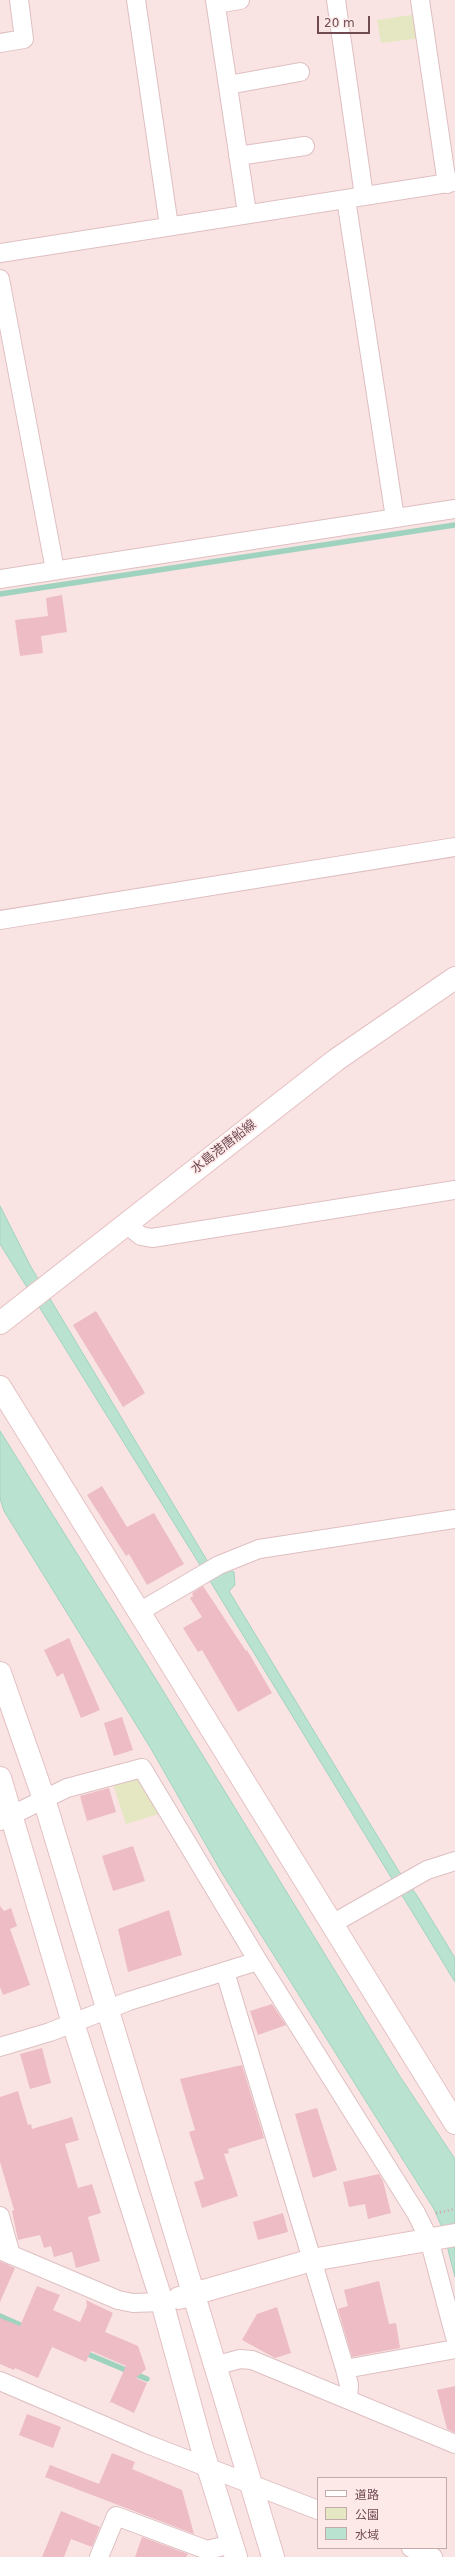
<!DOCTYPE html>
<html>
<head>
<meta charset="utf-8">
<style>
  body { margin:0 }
  #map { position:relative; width:455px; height:2557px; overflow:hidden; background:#fae4e3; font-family:"DejaVu Sans","Noto Sans JP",sans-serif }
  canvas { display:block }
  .legend { position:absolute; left:317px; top:2477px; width:130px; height:72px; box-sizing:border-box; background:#fde9e8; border:1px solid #c5aaac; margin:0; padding:5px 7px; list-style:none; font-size:12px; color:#704b52 }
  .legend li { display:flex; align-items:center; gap:8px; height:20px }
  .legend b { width:20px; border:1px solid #c5aaac }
  .scale { position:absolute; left:317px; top:16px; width:53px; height:18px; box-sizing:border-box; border:2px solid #704b52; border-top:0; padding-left:5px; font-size:12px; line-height:14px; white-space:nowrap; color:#704b52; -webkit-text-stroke:3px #fde9e8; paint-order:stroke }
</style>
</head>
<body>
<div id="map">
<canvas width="455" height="2557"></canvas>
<ul class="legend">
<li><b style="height:5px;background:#fff"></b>道路</li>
<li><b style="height:11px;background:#e5e6c2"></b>公園</li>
<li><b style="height:11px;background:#b9e2d1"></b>水域</li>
</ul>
<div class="scale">20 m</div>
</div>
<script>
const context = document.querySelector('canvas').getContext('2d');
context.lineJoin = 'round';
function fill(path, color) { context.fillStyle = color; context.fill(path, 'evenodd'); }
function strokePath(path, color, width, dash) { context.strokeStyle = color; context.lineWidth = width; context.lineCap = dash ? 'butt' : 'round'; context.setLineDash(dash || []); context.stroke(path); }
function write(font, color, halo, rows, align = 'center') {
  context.font = font + ' "DejaVu Sans","Noto Sans JP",sans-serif'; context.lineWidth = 3.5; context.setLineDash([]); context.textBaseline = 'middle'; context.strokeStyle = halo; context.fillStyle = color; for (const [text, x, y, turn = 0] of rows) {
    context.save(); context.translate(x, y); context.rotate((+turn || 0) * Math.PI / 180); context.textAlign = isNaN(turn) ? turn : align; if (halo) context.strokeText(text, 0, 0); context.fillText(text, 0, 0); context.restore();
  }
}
fill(new Path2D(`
  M418 14 421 38 381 43 377 20Z
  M143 1778 162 1813 126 1824 112 1781Z`), '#e5e6c2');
const water = new Path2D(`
  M0 1206 31 1267 208 1562 234 1572 235 1585 229 1591 398 1870 416 1894 455 1958V1982L210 1581 0 1244Z
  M0 1431 157 1681 399 2075 455 2159V2277L443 2230 434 2209 222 1873 150 1747 4 1511 0 1498Z`);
fill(water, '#b9e2d1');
strokePath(water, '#a0d3bf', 1);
strokePath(new Path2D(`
  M0 594 455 525
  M0 2316 27 2328
  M83 2352 147 2379`), '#a0d3bf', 5.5);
fill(new Path2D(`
  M62 595 67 632 41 636 43 653 20 656 15 620 48 616 46 598Z
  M96 1311 145 1393 123 1407 73 1325Z
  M102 1486 127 1527 154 1513 184 1564 147 1585 129 1554 126 1556 87 1495Z
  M203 1586 246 1651 247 1650 272 1693 238 1712 202 1650 198 1652 183 1628 202 1617 190 1598 193 1596 192 1593Z
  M69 1638 100 1710 81 1718 63 1673 57 1677 44 1650Z
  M122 1717 133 1750 114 1756 104 1723Z
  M109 1788 116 1812 87 1821 80 1796Z
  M133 1846 145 1881 113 1891 102 1856Z
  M0 1906 4 1911 11 1908 17 1926 10 1929 30 1985 3 1995 0 1987Z
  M169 1910 182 1955 128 1972 118 1929Z
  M272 2004 286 2025 258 2035 250 2011Z
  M42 2048 51 2083 30 2089 20 2054Z
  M242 2065 264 2138 228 2149 229 2153 224 2154 238 2196 202 2208 194 2182 204 2179 189 2132 195 2130 180 2079Z
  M18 2091 28 2125 31 2124 32 2129 72 2117 79 2140 65 2144 78 2188 92 2184 101 2213 88 2217 100 2261 76 2268 72 2252 54 2257 51 2246 44 2248 40 2235 18 2240 12 2211 14 2210 0 2162V2097Z
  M317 2108 337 2170 313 2178 295 2114Z
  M379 2174 383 2181 391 2213 368 2219 365 2204 349 2207 343 2182Z
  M283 2213 288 2232 258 2240 253 2222Z
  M0 2261 15 2268 0 2302Z
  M379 2281 389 2324 396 2323 400 2348 352 2357 338 2309 348 2306 344 2290Z
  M37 2286 60 2295 53 2310 80 2322 87 2306 86 2300 113 2313 105 2332 138 2346 146 2369 136 2378 147 2383 134 2413 111 2402 109 2404 126 2366 91 2351 86 2362 52 2347 38 2378 15 2368 14 2370 0 2364V2318L20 2326Z
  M277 2307 291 2353 275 2358 242 2340 257 2314Z
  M455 2386V2433L447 2429 437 2390Z
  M27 2414 61 2427 53 2448 19 2435Z
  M112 2453 135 2462 132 2469 182 2490 194 2534 45 2477 50 2465 99 2484Z
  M61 2511 100 2527 92 2547 71 2539 64 2557H42Z
  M142 2537 188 2554 186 2557H135Z`), '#edbcc4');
const street = new Path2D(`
  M136 0 169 226
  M215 0 247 213
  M336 0 364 196
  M420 0 447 184
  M216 4 240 0
  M0 43 24 39 19 0
  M228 85 300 72
  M238 156 305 146
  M346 199 395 518
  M0 253 455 182
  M0 279 55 570
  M0 579 455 509
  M0 920 455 847
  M126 1224 141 1236 152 1238 455 1190
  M139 1612 219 1565 259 1549 455 1519
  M0 1821 67 1788 142 1768 258 1961 416 2213 429 2239 455 2337
  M332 1924 427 1870 455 1861
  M225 1972 345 2369 349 2385 348 2398
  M0 2047 50 2032 129 2001 258 1961
  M0 2216 11 2255
  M0 2250 118 2300 133 2303 162 2302
  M214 2366 240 2359 252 2360 455 2444
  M345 2369 455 2349
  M0 2381 147 2444 318 2510
  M411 2548 433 2557
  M99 2557 116 2516 207 2550 232 2544`);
const secondary = new Path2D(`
  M0 1323 336 1060 455 978
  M0 1387 455 2123
  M0 1673 44 1799 273 2557
  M0 1778 73 2023 162 2302 202 2448 236 2557
  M179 2298 312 2260 455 2235`);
strokePath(street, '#debfc2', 20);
strokePath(secondary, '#e4c0c3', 24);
strokePath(new Path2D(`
  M436 2213 455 2209`), '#d2a0a8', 2.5, [1, 3]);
strokePath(street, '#fff', 18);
strokePath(secondary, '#fff', 22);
write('13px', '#704b52', '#fde9e8', [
  ["水島港唐船線",224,1147,-38]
]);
</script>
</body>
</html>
